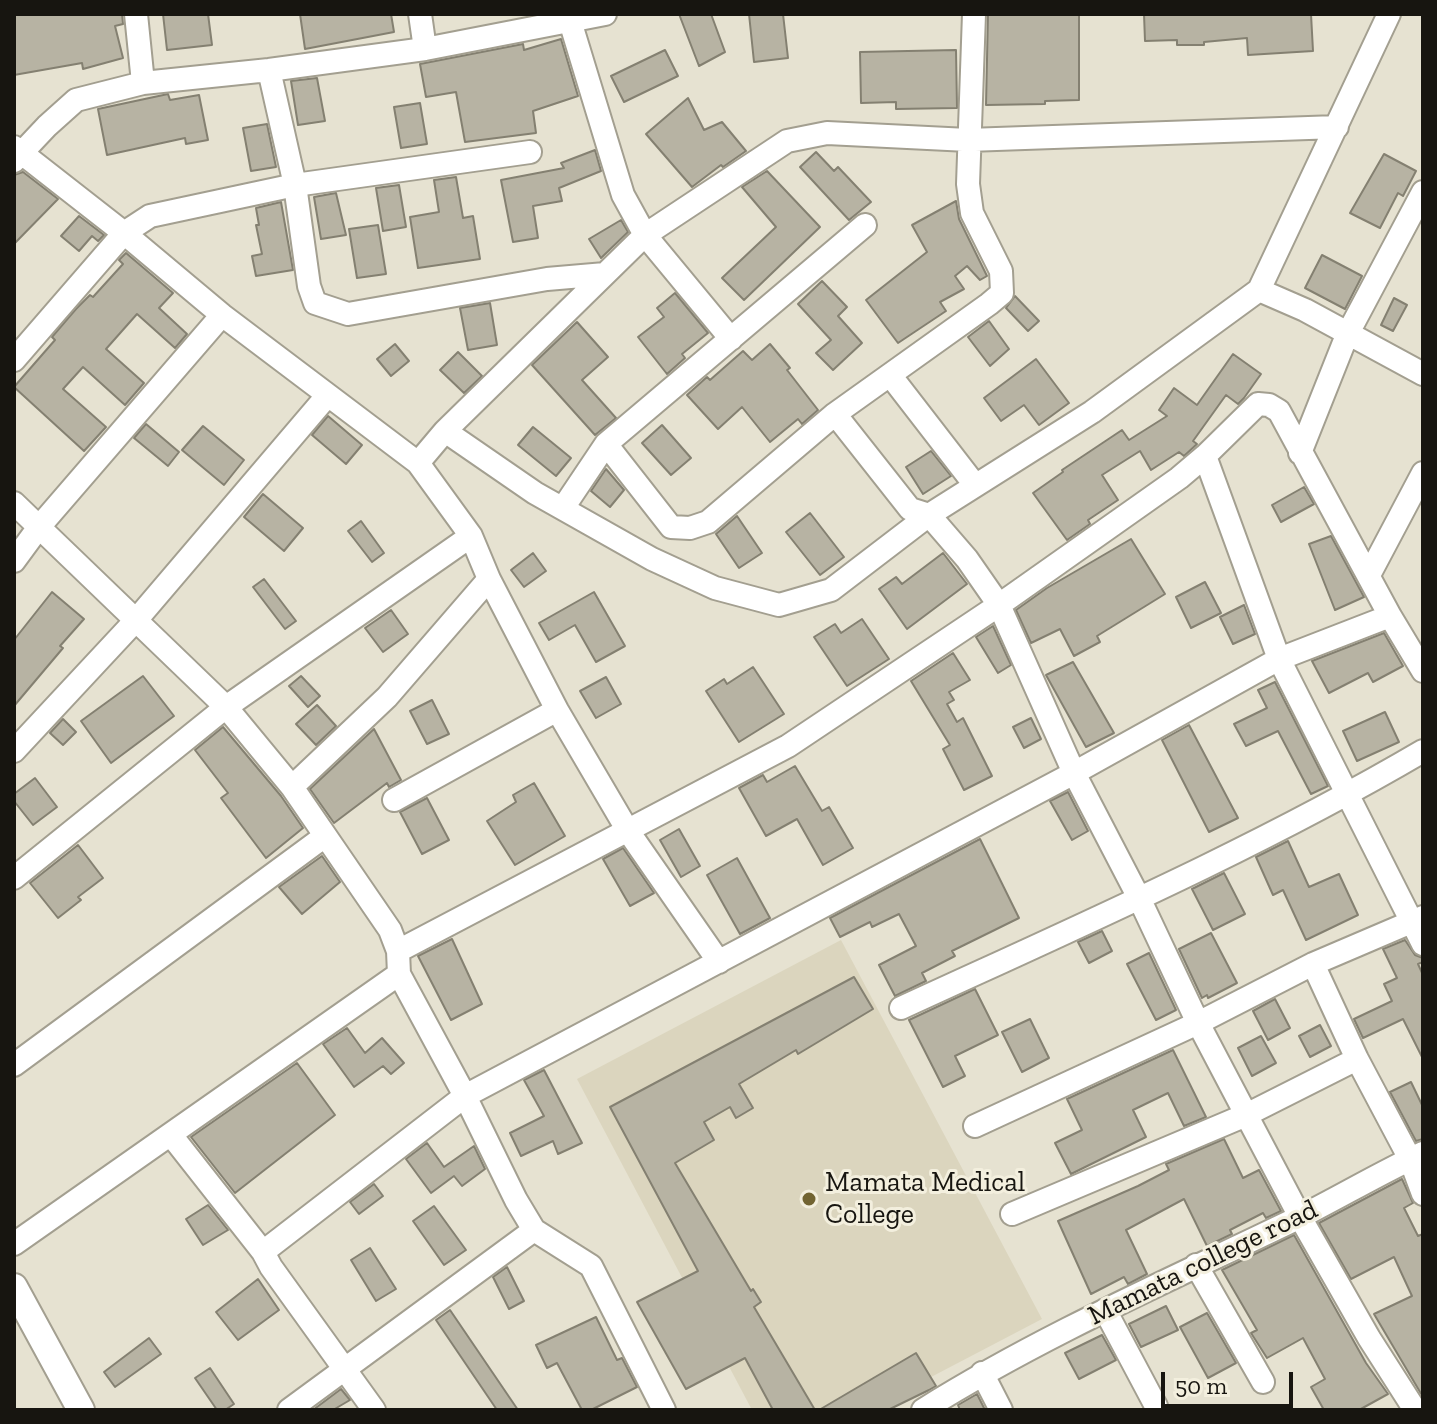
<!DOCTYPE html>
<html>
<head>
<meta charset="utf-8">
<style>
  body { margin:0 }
  #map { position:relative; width:1437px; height:1424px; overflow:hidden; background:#e6e2d1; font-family:"Zilla Slab",serif }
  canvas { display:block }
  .frame { position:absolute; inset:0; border:16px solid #171510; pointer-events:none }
  .scale { position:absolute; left:1161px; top:1372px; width:132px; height:36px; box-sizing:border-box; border:4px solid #171510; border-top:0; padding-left:10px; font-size:24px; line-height:28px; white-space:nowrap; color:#171510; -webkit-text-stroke:6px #f3efde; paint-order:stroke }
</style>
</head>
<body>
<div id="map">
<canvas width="1437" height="1424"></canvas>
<div class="frame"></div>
<div class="scale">50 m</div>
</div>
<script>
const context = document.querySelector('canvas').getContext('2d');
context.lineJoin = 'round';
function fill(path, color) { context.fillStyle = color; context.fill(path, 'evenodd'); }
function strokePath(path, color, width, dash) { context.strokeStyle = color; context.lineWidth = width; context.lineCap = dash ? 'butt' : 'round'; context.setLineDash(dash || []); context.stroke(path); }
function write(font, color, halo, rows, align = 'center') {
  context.font = font + ' "Zilla Slab",serif'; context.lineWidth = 6; context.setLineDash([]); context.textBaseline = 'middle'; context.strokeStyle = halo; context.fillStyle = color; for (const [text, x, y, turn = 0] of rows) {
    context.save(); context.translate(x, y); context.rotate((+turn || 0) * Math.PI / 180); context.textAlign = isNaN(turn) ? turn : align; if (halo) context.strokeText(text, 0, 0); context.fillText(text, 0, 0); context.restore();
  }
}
fill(new Path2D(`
  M841 940 1042 1319 868 1410H752L577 1079Z`), '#dbd5be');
const building = new Path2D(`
  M14 14H122L123 24 115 26 123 58 83 69 82 63 14 75Z
  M163 14H208L212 45 167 50Z
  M300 14H391L394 32 305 49Z
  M679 14H711L725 52 699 66Z
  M749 14H783L788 58 754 62Z
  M988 14H1079V100L1045 101V104L986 105Z
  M1144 14H1311L1313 51 1248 55 1247 38 1204 42V45H1177V40L1145 41Z
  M561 39 578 96 533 111 536 133 465 142 456 92 426 97 420 64 523 44 524 50Z
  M665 50 678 76 624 102 611 76Z
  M956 50 957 108 896 109V102L861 103 860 52Z
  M317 78 325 121 298 125 291 81Z
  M168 94 170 100 199 95 208 140 186 144 185 138 107 155 98 109Z
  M688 98 704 130 722 122 746 151 723 167 721 165 692 187 646 134Z
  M420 103 427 144 401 148 394 107Z
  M267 124 276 167 251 171 243 128Z
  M595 150 601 171 559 188 562 201 533 206 538 238 513 242 501 180 564 168 561 163Z
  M816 152 834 171 838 167 871 202 849 220 800 167Z
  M1384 154 1416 171 1403 196 1398 193 1380 228 1350 213Z
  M767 171 820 227 744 300 722 278 776 227 742 187Z
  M23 172 58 199 14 244V175Z
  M456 177 463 218 473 216 480 259 418 268 410 217 439 212 434 180Z
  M399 185 406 227 383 231 376 188Z
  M336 193 346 235 321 239 314 197Z
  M956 201 959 219 987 276 980 280 967 266 955 276 964 289 940 302 946 311 898 343 866 300 927 252 912 225Z
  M281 202 293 270 256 276 252 256 262 254 256 225H259L256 208Z
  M79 216 104 235 98 241 92 236 79 251 61 236Z
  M621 220 628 232 601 258 589 239Z
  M378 225 386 274 357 278 349 229Z
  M126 253 173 293 159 308 187 334 175 348 137 314 106 349 144 383 125 405 83 367 63 389 106 427 84 451 14 387 55 340 52 337 76 309 90 295 93 297 123 264 119 260Z
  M1322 255 1362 276 1345 309 1305 288Z
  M822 281 847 307 838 316 862 343 833 370 816 353 831 340 798 304Z
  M675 293 708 333 682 354 685 358 667 374 638 337 664 317 657 308Z
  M1015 296 1039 321 1028 331 1006 308Z
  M1394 298 1407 305 1393 331 1381 325Z
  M490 303 497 345 468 350 460 308Z
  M989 321 1009 349 990 366 968 337Z
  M577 322 608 357 582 380 616 418 595 435 532 365Z
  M395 344 409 361 391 376 377 359Z
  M770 344 790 368 787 370 818 410 802 424 798 419 770 442 742 407 718 429 687 395 707 377 710 380 743 351 752 360Z
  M458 352 482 376 464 393 440 370Z
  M1233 354 1261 374 1244 398 1238 404 1226 395 1193 441 1197 444 1184 456 1179 452 1151 470 1140 451 1102 475 1118 500 1088 520 1090 524 1067 540 1033 493 1063 472 1062 470 1122 430 1129 440 1167 416 1159 410 1174 388 1197 405Z
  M1036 359 1069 403 1039 425 1024 405 1001 421 984 398Z
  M328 416 362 445 346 464 312 435Z
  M146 424 179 452 168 466 134 438Z
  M662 425 691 458 671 475 642 443Z
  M203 426 244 460 224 485 182 450Z
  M533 427 571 458 556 476 518 445Z
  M931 451 951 476 923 494 906 467Z
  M606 469 624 490 610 507 591 491Z
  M1304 487 1314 504 1281 522 1272 505Z
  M263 494 303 528 284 551 244 517Z
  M810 513 844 557 820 575 786 532Z
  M737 516 762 553 739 568 716 534Z
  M361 521 384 553 372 562 348 531Z
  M1331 536 1364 597 1335 610 1309 544Z
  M1131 539 1165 594 1097 636 1100 642 1074 656 1060 629 1031 643 1016 610 1047 588Z
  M533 553 546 571 524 587 511 570Z
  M943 553 967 584 907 629 879 589 896 577 902 584Z
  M264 579 296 621 285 629 253 587Z
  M1205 582 1221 613 1191 628 1176 597Z
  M52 592 84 619 60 646 63 648 14 706V640Z
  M594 592 625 646 596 662 575 625 549 640 539 623Z
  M1244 605 1255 634 1233 644 1220 617Z
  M391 610 408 634 383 652 365 628Z
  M862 619 889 659 847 686 814 637 835 624 841 633Z
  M993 626 1011 665 998 673 976 637Z
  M1384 633 1403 666 1373 682 1368 673 1329 693 1312 661Z
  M953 653 970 680 949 692 954 700 947 704 957 722 963 718 992 776 964 790 943 749 950 745 911 681Z
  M1073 662 1114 733 1086 747 1046 675Z
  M753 667 784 714 739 742 706 691 724 679 727 684Z
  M143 676 174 716 111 763 81 721Z
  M301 676 320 696 308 707 289 686Z
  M606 677 621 704 596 718 580 691Z
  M1275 682 1328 786 1311 794 1278 731 1246 746 1234 724 1267 708 1258 690Z
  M432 700 449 734 427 744 410 711Z
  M317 705 336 726 316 745 296 724Z
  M1385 712 1399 742 1357 761 1343 731Z
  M1031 718 1041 739 1024 748 1013 727Z
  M63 719 76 732 63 745 50 733Z
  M1189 725 1238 818 1209 832 1162 740Z
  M223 727 281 796 303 828 266 858 221 798 228 793 195 750Z
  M374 729 401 780 389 787 387 783 334 823 310 789Z
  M795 766 822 811 829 807 853 848 823 865 797 819 766 836 739 788 763 775 767 782Z
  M35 778 57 807 33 825 14 801V794Z
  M534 783 565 836 515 865 487 821 516 802 513 795Z
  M1068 792 1088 831 1072 840 1050 801Z
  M427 798 449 840 422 854 400 812Z
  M679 829 700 866 681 877 660 840Z
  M980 839 1019 918 952 951 955 956 922 973 926 981 895 996 879 965 916 946 899 914 872 927 870 922 840 937 830 918Z
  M1288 841 1309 887 1339 874 1358 915 1306 940 1283 890 1273 895 1256 857Z
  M78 845 103 878 78 897 81 900 58 918 30 883Z
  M623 848 654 893 630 906 603 859Z
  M322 856 340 882 302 914 279 887Z
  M737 858 770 918 740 934 707 875Z
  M1224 873 1245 914 1213 930 1192 889Z
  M1102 931 1112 951 1089 963 1078 942Z
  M1211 933 1237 983 1208 998 1207 995 1202 998 1179 949Z
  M452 939 482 1004 451 1020 418 956Z
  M1405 940 1415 955 1423 958V962L1418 964 1423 975V1059L1403 1019 1363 1038 1354 1019 1392 1001 1384 984 1397 978 1383 949Z
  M1149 953 1176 1010 1156 1020 1127 964Z
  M854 977 873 1009 798 1054 796 1050 739 1084 753 1108 736 1118 730 1107 704 1122 714 1140 675 1163 751 1291 753 1289 761 1302 754 1307 815 1410H773L745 1358 686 1389 637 1302 698 1271 610 1107Z
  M975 989 998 1035 955 1056 965 1076 943 1087 909 1020Z
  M1275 999 1290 1028 1268 1040 1253 1011Z
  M1030 1019 1049 1058 1022 1072 1002 1032Z
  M1320 1025 1331 1046 1310 1057 1299 1036Z
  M347 1028 365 1053 382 1038 404 1063 391 1074 383 1066 354 1087 323 1044Z
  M1261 1036 1276 1063 1252 1076 1238 1048Z
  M1173 1050 1206 1117 1184 1126 1168 1093 1133 1110 1146 1137 1071 1174 1055 1143 1082 1130 1067 1099Z
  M297 1063 335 1115 235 1193 191 1137Z
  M544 1070 582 1143 558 1154 553 1141 521 1156 510 1133 544 1116 524 1080Z
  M1411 1082 1423 1107V1139L1416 1141 1390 1092Z
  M1224 1139 1243 1178 1259 1170 1281 1211 1266 1218 1263 1213 1230 1230 1232 1234 1207 1246 1184 1199 1126 1230 1147 1274 1128 1284 1124 1277 1091 1294 1058 1221 1138 1186 1169 1170 1166 1164Z
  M427 1143 444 1167 474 1146 485 1169 462 1186 454 1176 431 1193 406 1159Z
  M1402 1179 1413 1203 1404 1208 1418 1236 1423 1234V1397L1374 1314 1412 1296 1394 1257 1351 1279 1319 1223Z
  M374 1184 383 1196 359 1214 350 1202Z
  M208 1205 228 1230 203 1245 186 1219Z
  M434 1206 466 1250 444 1265 413 1221Z
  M1294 1235 1366 1363 1388 1394 1359 1410H1324L1311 1387 1325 1379 1303 1338 1267 1358 1251 1333 1257 1330 1222 1270Z
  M370 1248 396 1289 376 1301 351 1260Z
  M507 1267 524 1301 509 1309 493 1277Z
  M258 1279 279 1310 238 1340 216 1312Z
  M1166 1306 1178 1330 1141 1347 1129 1324Z
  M450 1310 518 1410H497L436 1320Z
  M1207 1313 1236 1363 1208 1378 1180 1327Z
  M596 1317 617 1360 622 1358 637 1387 591 1410H582L557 1363 547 1368 536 1345Z
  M1102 1335 1116 1360 1079 1379 1065 1353Z
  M149 1338 161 1354 115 1387 104 1372Z
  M916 1353 936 1386 929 1390 888 1410H819Z
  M210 1368 234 1404 225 1410H217L195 1378Z
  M341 1389 350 1400 333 1410H313Z
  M977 1394 985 1410H960L958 1405Z`);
fill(building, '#b7b3a3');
strokePath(building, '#848071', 2);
const minor = new Path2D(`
  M136 14 143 83
  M420 14 425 49
  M570 21 623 195 645 235 731 339
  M269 70 295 185 309 286 315 303 348 314 547 279 605 274
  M14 147 124 233 222 315 418 463 445 431 645 235 787 141 827 133 968 140 1337 127
  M14 161 47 126 76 100 143 83 269 70 425 49 605 14
  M1259 290 1305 310 1423 374
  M14 360 124 233 150 216 295 185 530 152
  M890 375 975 485
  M835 414 910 509 929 515 1092 412 1259 290 1389 14
  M445 431 535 493 652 559 715 588 779 605 831 590 929 515 967 559 999 605 1074 773 1139 898 1198 1023 1300 1217 1369 1338 1415 1410
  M606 444 671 527 690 528 708 522 835 414 989 304 1002 293 1001 271 972 213 968 184 974 14
  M1300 453 1347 335 1423 192
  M1205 456 1279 659 1423 944
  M418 463 471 536 489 579 557 710 628 831 719 962
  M14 503 226 707 471 536
  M563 508 606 444 865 225
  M14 561 39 527 222 315
  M1369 575 1423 473
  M14 751 137 619 327 396
  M292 787 387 697 489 579
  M394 800 557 710
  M14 878 226 707 292 787 390 930 398 951 399 974 465 1096 516 1200 534 1230 591 1266 664 1410
  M398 951 788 746 999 605 1179 478 1205 456 1258 404 1269 405 1279 411 1390 616
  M1313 964 1357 1059 1410 1159 1423 1194
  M901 1008C1077 927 1256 849 1423 751
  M14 1065 325 836
  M975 1126 1198 1023 1313 964 1423 917
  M171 1135 263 1252 271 1267 374 1410
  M1012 1214 1246 1115 1357 1059
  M14 1244 399 974
  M263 1252 465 1096 1074 773 1279 659 1390 616 1423 671
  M1196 1265 1263 1382
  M1105 1310 1156 1406
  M982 1373 1001 1410
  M289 1410 534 1230
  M923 1410C1043 1335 1172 1279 1298 1218 1340 1197 1380 1173 1423 1153`);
const tertiary = new Path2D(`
  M14 1287 81 1410`);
strokePath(minor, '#a39f90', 26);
strokePath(tertiary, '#a39f90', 30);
strokePath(minor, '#fff', 22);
strokePath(tertiary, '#fff', 26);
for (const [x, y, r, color] of [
  [809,1199,8,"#726432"]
]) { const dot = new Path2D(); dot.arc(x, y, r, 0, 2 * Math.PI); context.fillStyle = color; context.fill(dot); strokePath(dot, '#f3efde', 3); }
write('28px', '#171510', '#f3efde', [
  ["Mamata Medical",825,1183],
  ["College",825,1215]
], 'left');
write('28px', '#171510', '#f3efde', [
  ["Mamata college road",1203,1263,-26]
]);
</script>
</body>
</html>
